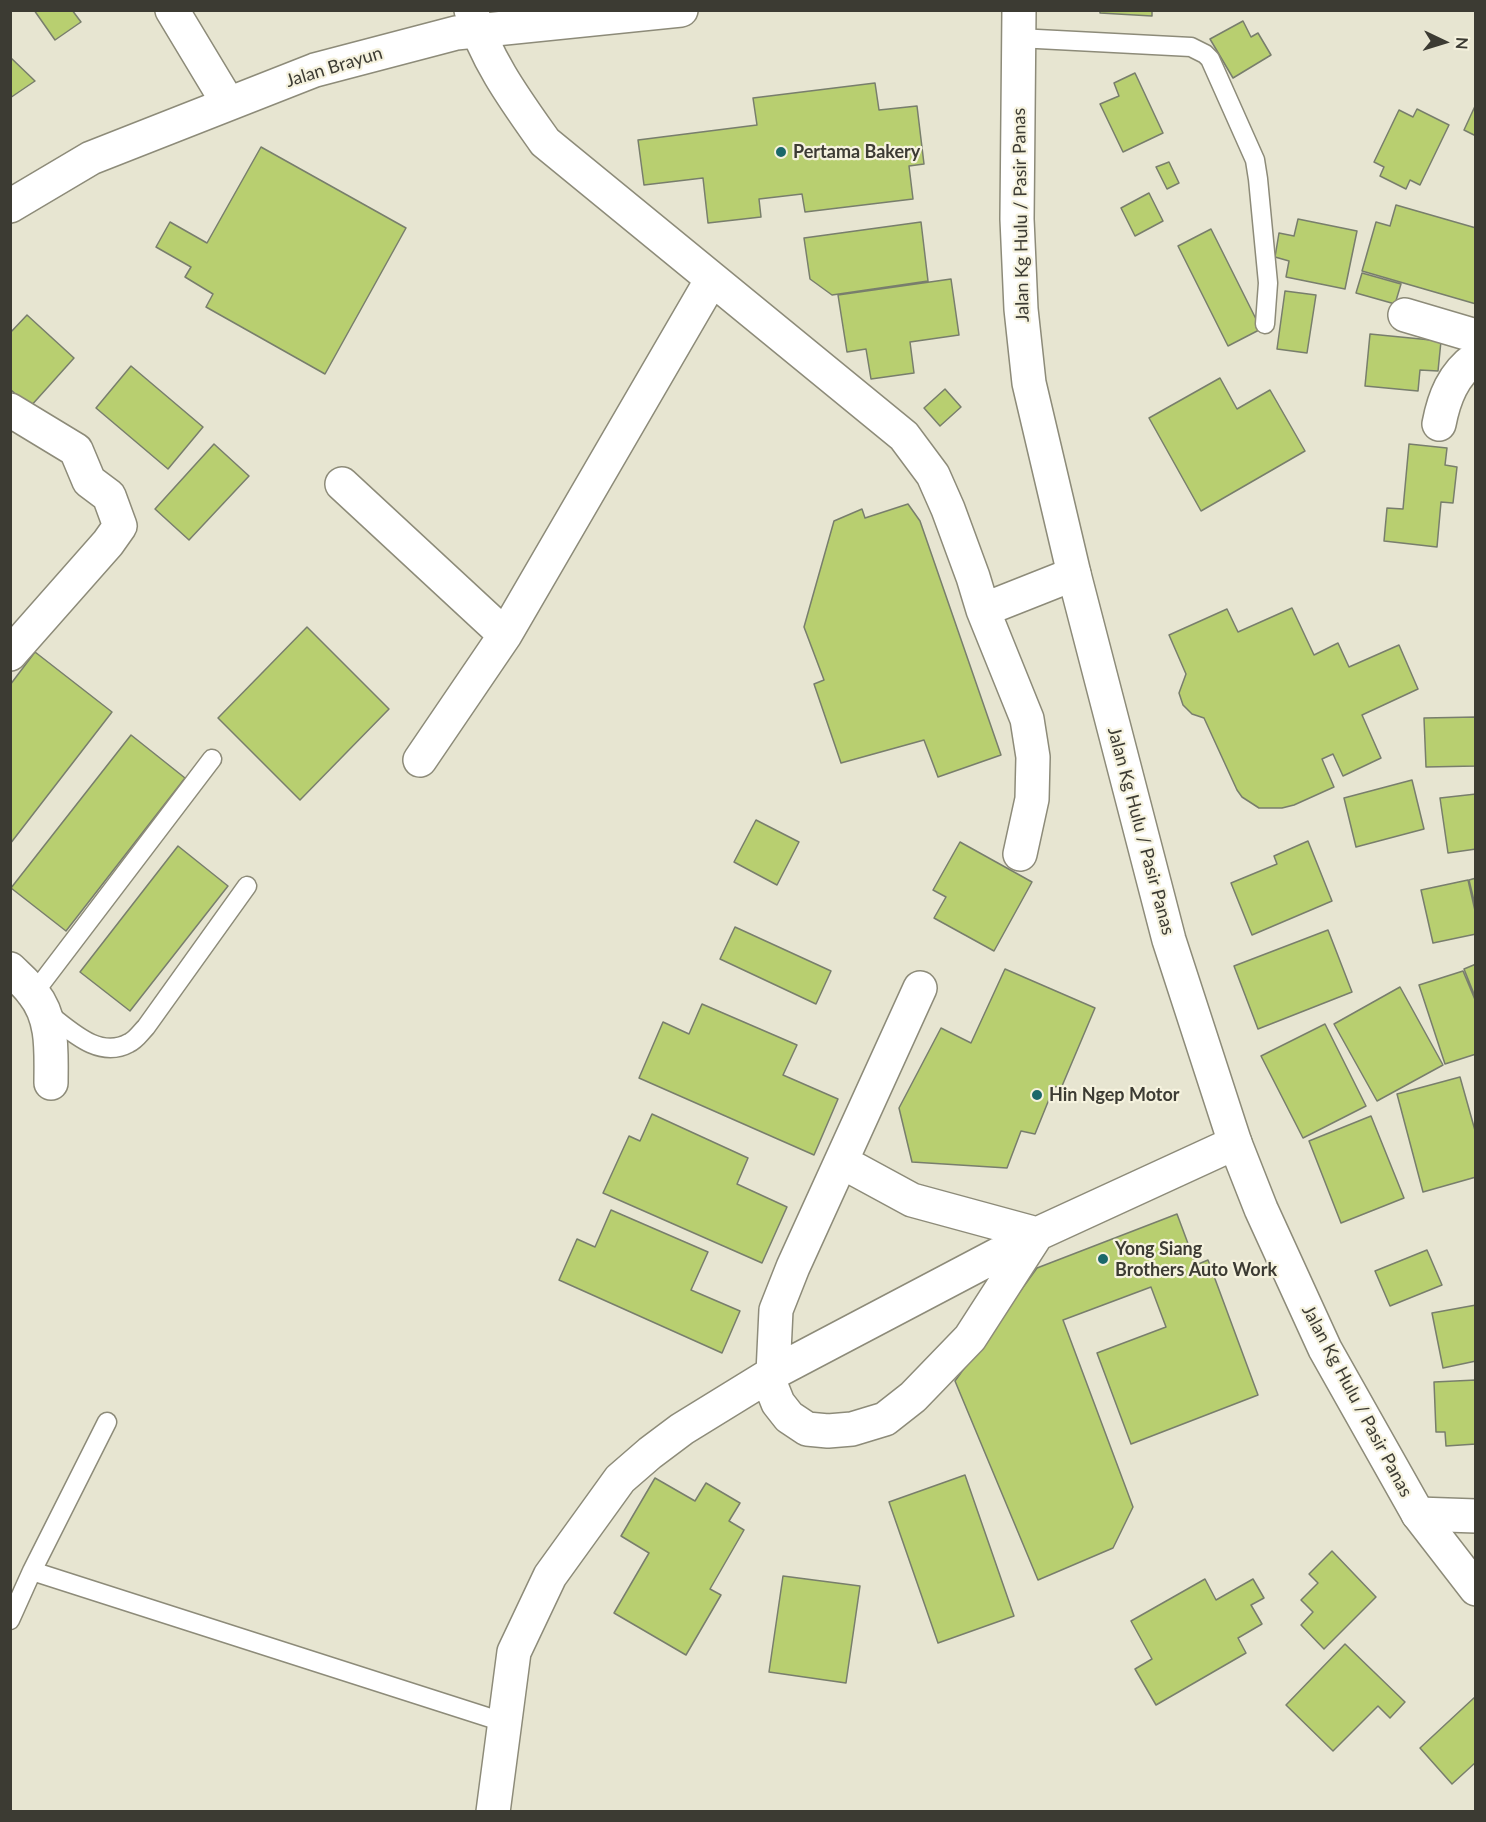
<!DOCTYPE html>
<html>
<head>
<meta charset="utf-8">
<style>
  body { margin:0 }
  #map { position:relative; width:1486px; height:1822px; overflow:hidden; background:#e7e5d1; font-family:Lato,sans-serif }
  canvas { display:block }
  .frame { position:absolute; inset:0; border:12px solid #3c3b33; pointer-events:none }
  .north { position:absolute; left:1414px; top:12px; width:60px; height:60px; -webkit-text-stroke:4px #f5f2de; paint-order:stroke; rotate:94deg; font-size:16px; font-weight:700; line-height:24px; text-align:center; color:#3c3b33 }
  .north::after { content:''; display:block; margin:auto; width:21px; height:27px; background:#3c3b33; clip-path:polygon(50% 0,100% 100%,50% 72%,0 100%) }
</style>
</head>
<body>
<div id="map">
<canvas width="1486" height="1822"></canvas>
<div class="frame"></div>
<div class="north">N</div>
</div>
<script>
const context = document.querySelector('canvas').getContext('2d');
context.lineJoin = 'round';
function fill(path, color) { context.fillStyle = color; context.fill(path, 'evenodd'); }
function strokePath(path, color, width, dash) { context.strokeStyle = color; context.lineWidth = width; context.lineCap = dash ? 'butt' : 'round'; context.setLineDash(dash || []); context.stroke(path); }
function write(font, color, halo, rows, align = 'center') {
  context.font = font + ' Lato,sans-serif'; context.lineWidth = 4.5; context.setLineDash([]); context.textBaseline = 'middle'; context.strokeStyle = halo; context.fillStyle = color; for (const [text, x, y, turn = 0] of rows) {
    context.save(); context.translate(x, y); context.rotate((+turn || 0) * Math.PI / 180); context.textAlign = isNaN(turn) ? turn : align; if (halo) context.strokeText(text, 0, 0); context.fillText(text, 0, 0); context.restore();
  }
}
const building = new Path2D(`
  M34 10H72L81 22 55 40Z
  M1100 10H1152V16L1100 13Z
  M1243 21 1251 37 1258 33 1271 55 1233 78 1210 39Z
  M10 57 35 81 10 98Z
  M1135 73 1163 133 1123 152 1100 104 1119 96 1114 83Z
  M875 83 879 110 917 106 924 164 909 166 913 199 805 212 802 194 759 199 761 217 708 223 703 178 644 185 638 140 757 125 753 98Z
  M1476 104V136L1464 130Z
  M1417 109 1449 125 1420 185 1410 180 1406 189 1380 176 1384 167 1374 162 1399 110 1413 117Z
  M261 147 406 228 325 374 206 307 213 294 185 277 191 267 156 247 170 222 207 243Z
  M1169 162 1179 183 1167 189 1156 167Z
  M1149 193 1163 221 1135 236 1121 208Z
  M1396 205 1476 228V304L1362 271 1376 222 1390 226Z
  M1298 219 1357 231 1345 289 1286 277 1289 261 1275 257 1279 233 1294 236Z
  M921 222 928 281 832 295 810 279 804 238Z
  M1211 229 1261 329 1228 346 1178 246Z
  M1362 273 1401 284 1395 304 1356 293Z
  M951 279 959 335 910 342 914 373 871 379 866 349 847 352 838 295Z
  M1285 291 1316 295 1307 353 1277 349Z
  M27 315 74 358 30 407 10 389V333Z
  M1370 334 1441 341 1438 371 1420 370 1418 391 1365 386Z
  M131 366 203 427 168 469 96 408Z
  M1220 378 1237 409 1270 390 1305 451 1201 511 1149 418Z
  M945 389 961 407 940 426 924 408Z
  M214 444 249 476 189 540 155 509Z
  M1409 444 1447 448 1445 465 1457 467 1453 503 1441 502 1437 547 1384 541 1387 508 1403 509Z
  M908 504 920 521 1001 755 938 777 924 740 841 763 814 684 824 680 804 627 834 521 862 509 865 518Z
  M1292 608 1314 655 1338 643 1349 667 1399 645 1418 689 1362 715 1381 758 1343 776 1333 754 1322 759 1334 787 1294 805 1282 808H1259L1242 797 1237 790 1204 718 1192 714 1183 705 1179 693 1186 674 1169 635 1227 609 1238 632Z
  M307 627 389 709 300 800 218 718Z
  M35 652 112 712 10 844V685Z
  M1476 717V766L1426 767 1424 718Z
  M131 735 185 778 66 931 11 888Z
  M1412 780 1424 829 1356 847 1344 798Z
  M1476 794V849L1448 853 1440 798Z
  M756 820 799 842 777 885 734 862Z
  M1308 841 1332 901 1252 935 1231 883 1277 864 1274 856Z
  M960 842 1032 882 994 951 934 918 946 897 933 890Z
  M178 846 228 886 130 1011 80 972Z
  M1476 878V909L1469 880Z
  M1468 880 1476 915V934L1433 943 1421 890Z
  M735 927 831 971 816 1004 720 959Z
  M1328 930 1352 992 1258 1029 1234 966Z
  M1476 964V999L1464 969Z
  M1005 969 1095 1008 1062 1086 1054 1087 1035 1134 1021 1131 1007 1168 912 1162 899 1108 941 1028 971 1043Z
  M1463 971 1476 1002V1054L1445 1064 1419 985Z
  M1400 987 1443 1065 1377 1101 1334 1024Z
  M702 1004 797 1045 783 1075 838 1099 814 1155 639 1078 663 1022 689 1034Z
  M1325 1024 1366 1106 1303 1138 1261 1056Z
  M1460 1077 1476 1134V1177L1423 1192 1397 1094Z
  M652 1114 748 1158 737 1184 787 1207 762 1263 603 1193 629 1136 640 1141Z
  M1371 1116 1404 1198 1341 1223 1309 1141Z
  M611 1210 708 1252 691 1290 740 1311 722 1353 559 1280 577 1239 595 1247Z
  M1177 1214 1196 1265 1208 1260 1258 1395 1131 1444 1097 1353 1166 1327 1151 1287 1063 1320 1133 1507 1113 1548 1038 1580 955 1381 1037 1268Z
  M1427 1250 1442 1285 1390 1306 1375 1271Z
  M1476 1305V1361L1443 1368 1432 1313Z
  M1476 1380V1444L1446 1446 1445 1432H1436L1434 1382Z
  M965 1475 1014 1616 938 1643 889 1502Z
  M655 1478 695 1501 706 1483 740 1503 729 1521 744 1530 710 1589 721 1595 686 1655 614 1613 649 1553 621 1536Z
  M1332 1551 1376 1597 1324 1649 1301 1625 1313 1612 1301 1600 1318 1583 1309 1574Z
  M783 1576 860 1586 846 1683 769 1672Z
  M1205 1579 1216 1600 1253 1579 1264 1598 1251 1605 1262 1624 1238 1638 1246 1653 1156 1705 1135 1669 1152 1659 1131 1621Z
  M1345 1644 1405 1702 1390 1718 1378 1706 1333 1751 1286 1705Z
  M1476 1696V1762L1452 1784 1420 1748Z`);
fill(building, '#b8cf70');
strokePath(building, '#787e6c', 1.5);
const service = new Path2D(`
  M1018 38 1191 47 1205 54 1210 59 1255 160 1258 179 1268 283 1265 324
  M34 993 212 759
  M46 1012C69 1029 98 1060 129 1043 136 1040 141 1032 146 1027L247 886
  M32 1571 506 1723
  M10 1620 32 1571 107 1422`);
const minor = new Path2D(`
  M172 10 228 103
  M471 10C485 59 516 101 545 142L904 436 933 475 948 509 973 577 983 610 1027 719 1033 757 1032 799 1020 854
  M1405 315 1476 336
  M10 410 76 450 89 481 109 496 120 526 108 543 10 654
  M1439 424C1444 398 1453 374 1476 358
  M342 484 505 635
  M983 610 1074 574
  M420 760 505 635 712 279
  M10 969C18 977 27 984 33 993 54 1019 51 1052 51 1083
  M842 1162 912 1200 1037 1234 970 1338 913 1397 885 1419 852 1429 828 1431 807 1429 789 1417 778 1403 770 1383 773 1373 776 1310 793 1267 920 988
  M1418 1514 1476 1516
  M493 1812 514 1652 550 1576 620 1479 650 1453 682 1429 773 1373 1037 1234 1235 1143`);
const secondary = new Path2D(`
  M1019 10 1017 219 1021 309 1029 383 1074 574 1169 940 1235 1143 1261 1209 1325 1349 1418 1514 1476 1589
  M10 206 91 158 315 70 456 33 681 10`);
strokePath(service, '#8d8b79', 21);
strokePath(minor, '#8d8b79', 36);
strokePath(secondary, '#8d8b79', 36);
strokePath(service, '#fff', 18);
strokePath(minor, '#fff', 33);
strokePath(secondary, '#fff', 33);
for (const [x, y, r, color] of [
  [781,152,6,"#1b686a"],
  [1037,1095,6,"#1b686a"],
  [1103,1259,6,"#1b686a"]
]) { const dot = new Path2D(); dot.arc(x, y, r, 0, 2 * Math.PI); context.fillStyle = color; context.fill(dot); strokePath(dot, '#f5f2de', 2); }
write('18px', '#3c3b33', '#f5f2de', [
  ["Jalan Brayun",334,67,-17],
  ["Jalan Kg Hulu / Pasir Panas",1021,215,-91],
  ["Jalan Kg Hulu / Pasir Panas",1141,831,75],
  ["Jalan Kg Hulu / Pasir Panas",1357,1401,62]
]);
write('bold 18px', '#3c3b33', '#f5f2de', [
  ["Pertama Bakery",793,152],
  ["Hin Ngep Motor",1049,1095],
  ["Yong Siang",1115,1249],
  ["Brothers Auto Work",1115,1270]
], 'left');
</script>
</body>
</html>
